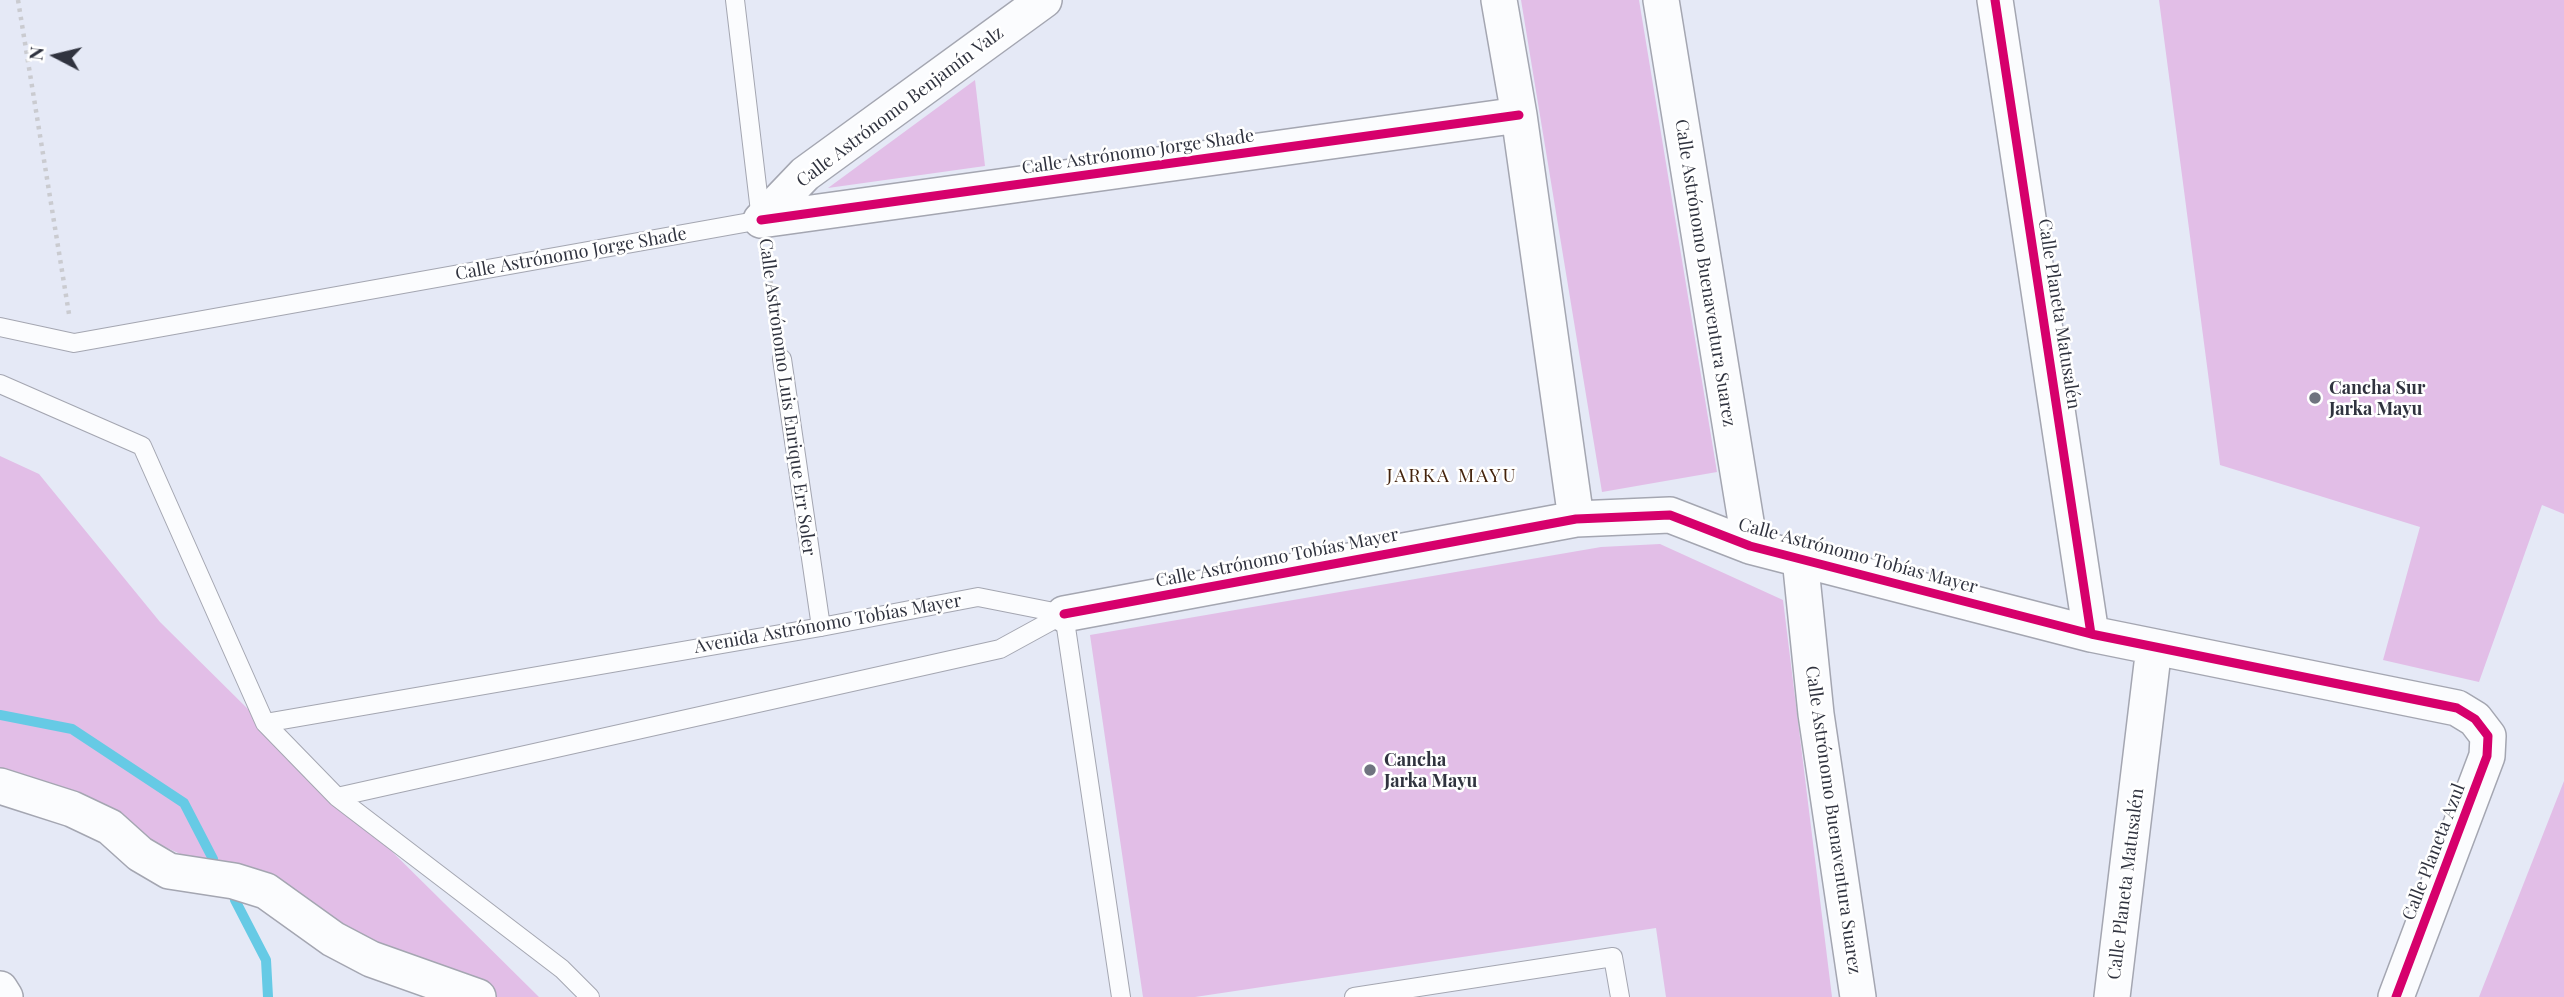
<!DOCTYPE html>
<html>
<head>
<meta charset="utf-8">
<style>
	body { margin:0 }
	#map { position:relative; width:2564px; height:997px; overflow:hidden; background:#e5e9f6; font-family:"Playfair Display",serif }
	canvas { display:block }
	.north { position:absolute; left:21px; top:21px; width:70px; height:70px; -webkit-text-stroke:5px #fff; paint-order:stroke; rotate:277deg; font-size:19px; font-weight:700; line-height:28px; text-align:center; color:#30333f }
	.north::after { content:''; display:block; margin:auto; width:24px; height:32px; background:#30333f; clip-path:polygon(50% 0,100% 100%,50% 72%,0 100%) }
</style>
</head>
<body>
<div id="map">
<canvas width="2564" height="997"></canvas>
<div class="north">N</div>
</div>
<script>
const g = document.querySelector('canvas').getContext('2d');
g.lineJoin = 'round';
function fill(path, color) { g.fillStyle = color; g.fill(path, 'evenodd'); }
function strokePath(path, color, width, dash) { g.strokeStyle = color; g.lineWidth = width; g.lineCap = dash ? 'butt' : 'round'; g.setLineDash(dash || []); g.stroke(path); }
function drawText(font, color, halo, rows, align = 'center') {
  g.font = font + ' "Playfair Display",serif'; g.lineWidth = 5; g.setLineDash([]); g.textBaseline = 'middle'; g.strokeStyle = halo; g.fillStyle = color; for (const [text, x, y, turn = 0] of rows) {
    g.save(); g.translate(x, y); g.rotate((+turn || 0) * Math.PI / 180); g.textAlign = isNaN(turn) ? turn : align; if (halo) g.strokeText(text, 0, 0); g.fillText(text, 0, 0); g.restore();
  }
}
fill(new Path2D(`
	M 1521,0 L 1639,0 L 1717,472 L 1602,492 Z
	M 2159,0 L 2564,0 L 2564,514 L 2542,505 L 2479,682 L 2383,660 L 2420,527 L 2220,465 Z
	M 975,80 L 985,166 L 828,188 Z
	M 0,456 L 39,474 L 160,622 L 539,997 L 491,997 L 0,771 Z
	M 1660,544 L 1783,600 L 1832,997 L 1666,997 L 1656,928 L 1195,997 L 1143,997 L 1090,635 L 1601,547 Z
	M 2564,781 L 2564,997 L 2479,997 Z`), '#e2bee7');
strokePath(new Path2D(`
	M 0,715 L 72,729 L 184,803 L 213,859
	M 235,900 L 266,960 L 268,997`), '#66cae5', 10);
const lane = new Path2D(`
	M 0,327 L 74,343 L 761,220 L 735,0
	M 782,359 L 821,627
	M 0,384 L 142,446 L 265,723 L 337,797 L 562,969 L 590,997
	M 1064,614 L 1121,997
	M 265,723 L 821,627 L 978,597 L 1064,614
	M 337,797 L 1000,649 L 1064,614
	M 1354,997 L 1613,957 L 1620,997`);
const street = new Path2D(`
	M 1499,0 L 1519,115 L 1576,519
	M 1661,0 L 1750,546
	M 1995,0 L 2091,634
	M 761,220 L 1519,115
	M 761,220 L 805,174 L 1044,0
	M 1800,558 L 1816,714 L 1858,997
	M 1064,614 L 1576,519 L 1670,515 L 1750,546 L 2091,634 L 2457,708 L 2475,719 L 2488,736 L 2487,756 L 2396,997
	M 0,786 L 72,809 L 110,827 L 140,854 L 169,871 L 234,881 L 266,891 L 333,939 L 371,959 L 478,997
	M 0,989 L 5,997
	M 2112,997 L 2154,647`);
strokePath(lane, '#a4a6b1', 20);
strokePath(street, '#a4a6b1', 38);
strokePath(new Path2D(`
	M 18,0 L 69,314
	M 767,256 L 778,334`), '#cacbd0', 4.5, [3.5, 5]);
strokePath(lane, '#fbfcfe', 18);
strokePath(street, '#fbfcfe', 35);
strokePath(new Path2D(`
	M 1995,0 L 2091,634
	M 761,220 L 1519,115
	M 1064,614 L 1576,519 L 1670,515 L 1750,546 L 2091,634 L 2457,708 L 2475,719 L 2488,736 L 2487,756 L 2396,997`), '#d6006c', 9);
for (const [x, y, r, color] of [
	[2315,398,7,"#6f737f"],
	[1370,770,7,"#6f737f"]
]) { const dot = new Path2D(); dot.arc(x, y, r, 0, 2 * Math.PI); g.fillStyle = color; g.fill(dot); strokePath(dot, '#fff', 2.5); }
drawText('18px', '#30333f', '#fff', [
	["Calle Astrónomo Benjamín Valz",900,107,-37],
	["Calle Astrónomo Jorge Shade",1138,152,-8],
	["Calle Astrónomo Jorge Shade",571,254,-10],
	["Calle Astrónomo Buenaventura Suarez",1705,273,81],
	["Calle Planeta Matusalén",2059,314,81],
	["Calle Astrónomo Luis Enrique Err Soler",787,397,82],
	["Calle Astrónomo Tobías Mayer",1858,556,15],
	["Calle Astrónomo Tobías Mayer",1277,558,-11],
	["Avenida Astrónomo Tobías Mayer",828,624,-10],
	["Calle Astrónomo Buenaventura Suarez",1833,820,82],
	["Calle Planeta Azul",2434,852,-69],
	["Calle Planeta Matusalén",2126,884,-83]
]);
drawText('bold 18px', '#30333f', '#fff', [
	["Cancha Sur",2329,388],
	["Jarka Mayu",2329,409],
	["Cancha",1384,760],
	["Jarka Mayu",1384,781]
], 'left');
g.letterSpacing = '2px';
drawText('19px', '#44230d', '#fff', [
	["JARKA MAYU",1452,476]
]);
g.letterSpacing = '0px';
</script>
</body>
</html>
